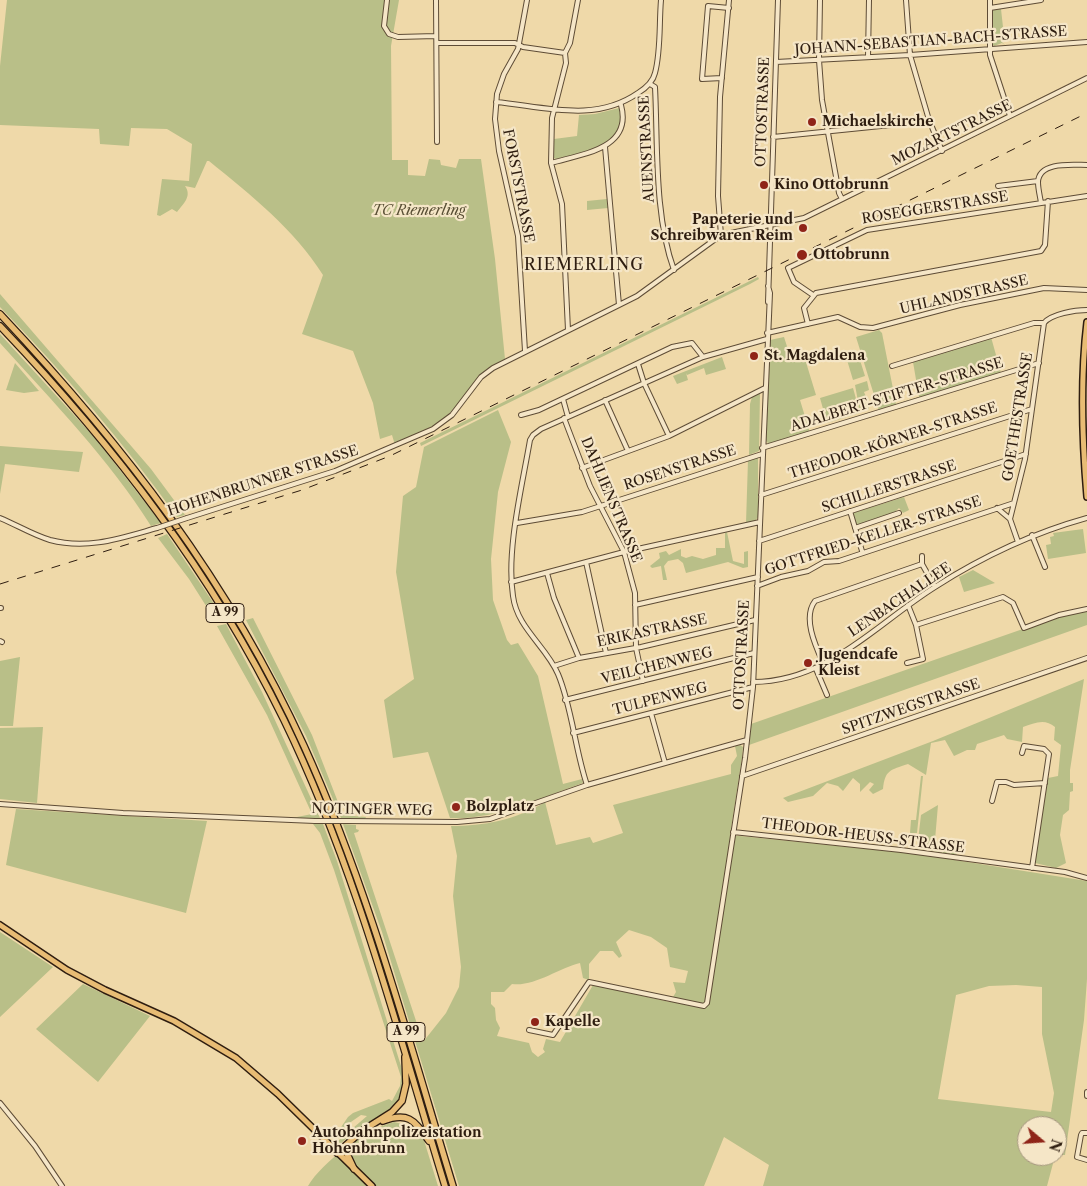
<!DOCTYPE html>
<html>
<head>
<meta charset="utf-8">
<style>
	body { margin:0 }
	#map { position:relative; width:1087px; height:1186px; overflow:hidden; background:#efd9a9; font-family:"Libre Caslon Text",serif }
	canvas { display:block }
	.north { position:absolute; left:1017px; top:1116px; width:50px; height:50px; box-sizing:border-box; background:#f5e6c7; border:1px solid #a5967e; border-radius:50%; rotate:108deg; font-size:14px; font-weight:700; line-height:20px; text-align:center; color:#2e1d10 }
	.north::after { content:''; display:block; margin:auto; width:18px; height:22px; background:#8f2418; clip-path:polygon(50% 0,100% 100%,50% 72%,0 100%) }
</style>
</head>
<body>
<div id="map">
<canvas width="1087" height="1186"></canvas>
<div class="north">N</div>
</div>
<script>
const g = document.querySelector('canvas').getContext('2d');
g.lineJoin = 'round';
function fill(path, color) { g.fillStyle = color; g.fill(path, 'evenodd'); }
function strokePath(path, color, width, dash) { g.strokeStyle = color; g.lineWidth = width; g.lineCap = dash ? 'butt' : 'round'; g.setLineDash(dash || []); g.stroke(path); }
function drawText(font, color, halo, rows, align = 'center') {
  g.font = font + ' "Libre Caslon Text",serif'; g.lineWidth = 4.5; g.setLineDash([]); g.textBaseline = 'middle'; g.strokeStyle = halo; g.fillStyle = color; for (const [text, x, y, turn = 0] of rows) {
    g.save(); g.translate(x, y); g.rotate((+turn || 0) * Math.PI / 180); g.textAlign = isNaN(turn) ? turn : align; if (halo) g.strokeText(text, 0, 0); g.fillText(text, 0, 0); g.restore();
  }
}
fill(new Path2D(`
	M 7,0 L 399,0 L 391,46 L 392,160 L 408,160 L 408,175 L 425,176 L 429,159 L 440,160 L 441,165 L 456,168 L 459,159 L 481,159 L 495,259 L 505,359 L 480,376 L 463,400 L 441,422 L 395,445 L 392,435 L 380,439 L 373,403 L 353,351 L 302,334 L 323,275 C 294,229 251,195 209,161 L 207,161 L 195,188 L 185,186 C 192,196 184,203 177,212 L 172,209 L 160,216 L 157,215 L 162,179 L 189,181 L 192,144 L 167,129 L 131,128 L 129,146 L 100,144 L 99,129 L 0,125 L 0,66 Z
	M 1001,9 L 1003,27 L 1000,29 L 1002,42 L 1005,45 L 1002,43 L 994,46 L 992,44 L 992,10 Z
	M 619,108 C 634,144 579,153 556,159 L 554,158 L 554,139 L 577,136 L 579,115 L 595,114 Z
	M 607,199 L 608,208 L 587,210 L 587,201 Z
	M 758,277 L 759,279 L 750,284 L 421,446 L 420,443 Z
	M 0,294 L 151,469 L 185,515 L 177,517 C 124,443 64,373 0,307 Z
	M 879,330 L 882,333 L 896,404 L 919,397 L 913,362 L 991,337 L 1001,373 L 879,411 L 856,337 Z
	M 0,334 L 95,438 L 161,523 L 151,526 C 109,459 53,402 0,343 Z
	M 784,337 L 792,362 L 805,359 L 816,395 L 800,400 L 810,433 L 769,444 L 765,440 L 770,340 Z
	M 722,357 L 726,369 L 706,375 L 704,368 L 687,375 L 686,373 L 688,380 L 677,384 L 673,376 Z
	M 859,357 L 865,376 L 853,380 L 847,360 Z
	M 15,363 L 39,391 L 24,393 L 6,390 Z
	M 867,381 L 869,390 L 864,392 L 869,404 L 869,409 L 860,412 L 855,385 Z
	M 853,388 L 860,413 L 827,423 L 820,398 Z
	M 760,392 L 759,451 L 749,455 L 750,404 L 752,397 Z
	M 498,410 L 511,442 L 498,492 L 491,559 L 493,600 L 507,640 L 511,645 L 518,643 L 538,676 L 563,784 L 582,779 L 583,783 C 540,798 497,820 450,818 L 428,752 L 393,758 L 384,700 L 414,679 L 396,572 L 403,496 L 416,487 L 424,447 Z
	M 0,446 L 83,452 L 79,472 L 5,464 L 0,494 Z
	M 758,457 L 758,517 L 755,521 L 746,523 L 748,460 Z
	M 904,497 L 909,510 L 903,513 L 899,508 L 891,516 L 857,526 L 853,513 Z
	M 1083,529 L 1086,553 L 1048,559 L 1046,545 L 1051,544 L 1050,537 L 1054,536 L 1053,533 Z
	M 727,532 L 733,561 L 744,564 L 744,552 L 748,551 L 748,567 L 743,568 L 728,562 L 686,573 L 683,563 L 678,559 L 668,561 L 664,566 L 667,580 L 663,580 L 661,566 L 652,568 L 650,566 L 660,558 L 659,553 L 666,551 L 669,555 L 681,549 L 681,556 L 686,558 L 692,556 L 703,559 L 716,555 L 716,548 L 725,548 L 725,533 Z
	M 167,534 L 225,620 L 215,620 L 189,579 L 158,538 Z
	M 973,570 L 995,583 L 964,592 L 959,577 Z
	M 1087,611 L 1087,625 L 749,745 L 751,724 L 1060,616 Z
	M 253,618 L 312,735 L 343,815 L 366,817 L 365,819 L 341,818 L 306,736 L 246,620 Z
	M 226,624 L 262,692 L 320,818 L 292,818 L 312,814 L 267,715 L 217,626 Z
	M 20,657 L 13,726 L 0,726 L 0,661 Z
	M 1084,679 L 1070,770 L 1070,783 L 1073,783 L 1073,791 L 1070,792 L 1069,810 L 1063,815 L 1060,835 L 1066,863 L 1056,868 L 1035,863 L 1048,778 L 1058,776 L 1061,745 L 1054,740 L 1055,727 C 1045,718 1034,723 1023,727 L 1022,742 L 1007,739 L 1004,735 L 977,744 L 975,750 L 967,750 L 954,756 L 945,740 L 931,743 L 926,775 L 908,764 C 890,770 885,770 883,789 L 873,794 L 869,790 L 874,784 L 870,782 L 860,792 L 860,784 L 853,778 L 843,791 L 838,786 L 827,783 L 813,796 L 788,802 L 783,798 L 933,741 Z
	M 43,727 L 37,803 L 0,799 L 0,728 Z
	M 740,745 L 743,747 L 742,758 L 730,835 L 917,854 L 1087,881 L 1087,979 L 1084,1020 L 1065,1155 L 1057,1155 L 1057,1126 L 1027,1126 L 1027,1156 L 1055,1156 L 1047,1186 L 763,1186 L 769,1165 L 724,1137 L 704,1186 L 459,1186 L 382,932 L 343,824 L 356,825 L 356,829 L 359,830 L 358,832 L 354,833 L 423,1042 L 446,1013 L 459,987 L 461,967 L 453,896 L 457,856 L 451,826 C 484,826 516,820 545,802 L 556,845 L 590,837 L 593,843 L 623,833 L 613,805 L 731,774 L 731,765 L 737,756 L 735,746 ZM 629,930 L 651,937 L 667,948 L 670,967 L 688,971 L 685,983 L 673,982 L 676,992 L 670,1002 L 593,985 L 560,1042 L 546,1039 L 543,1049 L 545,1052 L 538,1057 L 532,1052 L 529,1043 L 497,1036 L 500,1028 L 496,1020 L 495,1008 L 491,1004 L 491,992 L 504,992 L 512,984 C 534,987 559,968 580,963 L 583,978 L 589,980 L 589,964 L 600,951 L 613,951 L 619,958 L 622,956 L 616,942 ZM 1016,985 L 1042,987 L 1042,1034 L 1054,1093 L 1051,1112 L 938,1099 L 956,995 L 989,986 Z
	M 921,776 L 923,776 L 917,833 L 910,833 L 911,820 L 916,820 Z
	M 938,805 L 935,840 L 927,850 L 917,849 L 921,815 Z
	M 16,809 L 207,821 L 186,913 L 6,865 Z
	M 313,824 L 323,824 L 337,861 L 401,1066 C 410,1104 389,1110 362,1127 C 354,1132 347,1138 340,1144 L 338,1141 L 367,1116 L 361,1115 L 348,1124 L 339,1135 L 337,1133 L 348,1117 L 353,1113 L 389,1099 L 392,1101 L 400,1086 L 401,1077 L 334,870 L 320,833 Z
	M 939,840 L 950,841 L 957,855 L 930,851 Z
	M 0,932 L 53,967 L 0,1017 Z
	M 83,984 L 150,1016 L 98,1082 L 36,1029 Z
	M 394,1122 L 415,1127 L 423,1137 L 438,1186 L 308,1186 C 322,1162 368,1128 394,1122 Z`), '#b9bf88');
const minor = new Path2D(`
	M 387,0 L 384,26 L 389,34 L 398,37 L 436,36
	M 436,0 L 437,142
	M 820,0 L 819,60 L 822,100 L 839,193 L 842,199
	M 906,0 L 910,55 L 929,120 L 942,151
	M 990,0 L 990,55 L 1010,116
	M 990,8 L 1041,0
	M 437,43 L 515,43 L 523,47 L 565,53
	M 868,57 L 869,0
	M 776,62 L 910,55 L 1087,42
	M 722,78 L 702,79 L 708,6 L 729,8
	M 650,84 L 655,87 C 658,145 654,215 674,270
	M 496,102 C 546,107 595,123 638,93 C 646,88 653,82 655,73 C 661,51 659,23 661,0
	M 773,137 L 930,121
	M 605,147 L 619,305
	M 551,163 C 582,154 633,149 621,105
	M 998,186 L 1038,181
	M 1041,203 C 1040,196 1038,189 1038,182 C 1039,161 1073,165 1087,165
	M 721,235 L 718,196 L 720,97 L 729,0
	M 813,295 L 794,282 L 788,268 L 867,230 L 1087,196
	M 768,302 L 778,0
	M 808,324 L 804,308 L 816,293 L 1041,251 L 1045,245 L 1048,201
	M 568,330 L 562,204 L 551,163 L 552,118 L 566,63 L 565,53 L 570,43 L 578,0
	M 767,333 L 838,317 L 860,327 L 873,328 L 960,305 L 1044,288 L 1087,290
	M 525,351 L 518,236 L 499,151 L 495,119 L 497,94 L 504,74 L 518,49 L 527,0
	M 638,364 L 644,383 L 669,436
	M 892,366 L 1034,323 L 1044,323 C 1051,314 1075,310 1087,310
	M 563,399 L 568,417
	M 605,400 L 628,451
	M 521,415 L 539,410 L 672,347 L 692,343 L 703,357
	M 564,418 L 590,486 L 624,552 L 635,593 L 636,648 L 643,681
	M 762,448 L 1039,363
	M 582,468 L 669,436 L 765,388
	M 761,495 L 1032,409
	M 997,508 L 1010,519
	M 850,511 L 862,551
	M 0,518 C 17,525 33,535 50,540 C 88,550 121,538 157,528
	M 187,518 L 335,471 L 433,429 L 452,415 L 481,377 L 493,368 L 637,296 L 721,235 L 804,218 L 1087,78
	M 517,523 L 582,512 L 762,454
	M 855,528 L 899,513
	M 1032,535 L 1045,567
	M 759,541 L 1026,454
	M 1018,542 L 1010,519 L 1025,459 L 1044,323
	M 922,556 L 922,564
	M 586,562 L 606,653
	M 922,564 L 935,587
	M 547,573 L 554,598 L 579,658
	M 511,582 L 624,552 L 760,522
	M 757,586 L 781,577 L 808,571 L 824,562 L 839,561 L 1014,503
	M 635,605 L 758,577
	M 0,608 L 1,608
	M 916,625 L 1003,597 L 1013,603 L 1024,628 L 1059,615 L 1087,609
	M 0,641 L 2,642
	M 907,663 L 923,659 L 916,625 L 908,605
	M 824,665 C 816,647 802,618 815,601 L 922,564
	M 554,666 L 579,658 L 641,647 L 755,620
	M 816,669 L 827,695
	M 753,682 C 827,682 876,624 935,587 C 982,557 1033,533 1087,518
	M 565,700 L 754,653
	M 651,713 L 665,763
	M 573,733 L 753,687
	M 1022,753 L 1024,746 L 1044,749 L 1049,754 L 1032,868
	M 742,776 L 1087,658
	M 587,785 C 575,750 572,707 558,674 C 546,646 517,628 513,596 C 506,550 522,487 530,440 L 533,435 L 541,429 L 703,357 L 767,339
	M 992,801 L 997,782 L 1006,782 L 1014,785 L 1045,783
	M 0,804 L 123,813 L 315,821
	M 347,821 L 457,822 L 490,819 L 587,785 L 747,740
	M 733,832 L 901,850 L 1065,872 L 1087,878
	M 529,1030 L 553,1035 L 589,982 L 704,1006 L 707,1003 L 745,758 L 753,687 L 770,293 L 768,286
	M 1087,1092 L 1087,1096
	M 0,1103 L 35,1146 L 62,1186
	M 1087,1133 L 1082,1133 L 1081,1135 L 1077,1157 L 1087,1160`);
const major = new Path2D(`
	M 1087,322 C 1080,380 1082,439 1087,497
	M 0,925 L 67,970 L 105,990 L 174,1021 L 236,1058 L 278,1094 L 372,1186`);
const highway = new Path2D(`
	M 0,314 C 123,445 229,581 304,746 C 368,887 408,1038 453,1186
	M 0,326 C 114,446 211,571 284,720 C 356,868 397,1029 445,1186
	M 383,1121 C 410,1111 415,1122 429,1141
	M 349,1144 L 347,1154 L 354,1169
	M 337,1153 L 362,1131 L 392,1112 L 402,1101 L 406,1084 L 405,1057`);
strokePath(minor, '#5e4c36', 6);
strokePath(major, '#2e1d10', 8);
strokePath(highway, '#2e1d10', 8);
strokePath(minor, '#f5e6c7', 4);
strokePath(major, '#e8bc74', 5);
strokePath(highway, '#e8bc74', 5.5);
strokePath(new Path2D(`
	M 0,584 L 302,490 L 390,456 L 1087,113`), '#2e1d10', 1, [9, 9]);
const minorBridge = new Path2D(`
	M 157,528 L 187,518
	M 315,821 L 347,821`);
strokePath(minorBridge, '#5e4c36', 6, []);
strokePath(minorBridge, '#f5e6c7', 4);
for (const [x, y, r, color] of [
	[812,122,5,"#8f2418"],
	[764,185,5,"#8f2418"],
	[803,228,5,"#8f2418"],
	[802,255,6,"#8f2418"],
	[754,356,5,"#8f2418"],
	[808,663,5,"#8f2418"],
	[456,807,5,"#8f2418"],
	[535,1022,5,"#8f2418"],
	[302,1141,5,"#8f2418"]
]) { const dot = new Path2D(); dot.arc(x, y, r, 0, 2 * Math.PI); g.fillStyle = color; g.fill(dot); strokePath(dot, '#f5e6c7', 2); }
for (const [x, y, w] of [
	[225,613,38],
	[406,1032,38]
]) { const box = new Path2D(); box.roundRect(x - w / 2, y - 9.5, w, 19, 4); g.fillStyle = '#f5e6c7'; g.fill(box); strokePath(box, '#2e1d10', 1); }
drawText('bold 12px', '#2e1d10', null, [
	["A 99",225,613],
	["A 99",406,1032]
]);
drawText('14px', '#2e1d10', '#f5e6c7', [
	["JOHANN-SEBASTIAN-BACH-STRASSE",931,41,-4],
	["OTTOSTRASSE",763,112,-88],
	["MOZARTSTRASSE",952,133,-26],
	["AUENSTRASSE",647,149,-93],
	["FORSTSTRASSE",518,186,79],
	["ROSEGGERSTRASSE",935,208,-9],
	["UHLANDSTRASSE",964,295,-13],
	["ADALBERT-STIFTER-STRASSE",897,395,-17],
	["GOETHESTRASSE",1018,417,-81],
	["THEODOR-KÖRNER-STRASSE",893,441,-18],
	["ROSENSTRASSE",680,468,-18],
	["HOHENBRUNNER STRASSE",263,481,-18],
	["SCHILLERSTRASSE",889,487,-18],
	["DAHLIENSTRASSE",611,500,67],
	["GOTTFRIED-KELLER-STRASSE",873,536,-18],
	["LENBACHALLEE",900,600,-34],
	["ERIKASTRASSE",652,631,-12],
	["OTTOSTRASSE",742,655,-87],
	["VEILCHENWEG",657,666,-14],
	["TULPENWEG",660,699,-14],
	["SPITZWEGSTRASSE",911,707,-19],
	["NOTINGER WEG",372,810,1],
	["THEODOR-HEUSS-STRASSE",863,836,7]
]);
drawText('bold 14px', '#2e1d10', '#f5e6c7', [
	["Michaelskirche",822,122],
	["Kino Ottobrunn",774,185],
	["Papeterie und",793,220,"right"],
	["Schreibwaren Reim",793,236,"right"],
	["Ottobrunn",813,255],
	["St. Magdalena",764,356],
	["Jugendcafe",818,655],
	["Kleist",818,671],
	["Bolzplatz",466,807],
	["Kapelle",545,1022],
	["Autobahnpolizeistation",312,1133],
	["Hohenbrunn",312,1149]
], 'left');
drawText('italic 14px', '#584e34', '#f5e6c7', [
	["TC Riemerling",419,211]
]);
g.letterSpacing = '1px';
drawText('16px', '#2e1d10', '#f5e6c7', [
	["RIEMERLING",584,265]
]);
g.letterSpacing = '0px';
</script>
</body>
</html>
